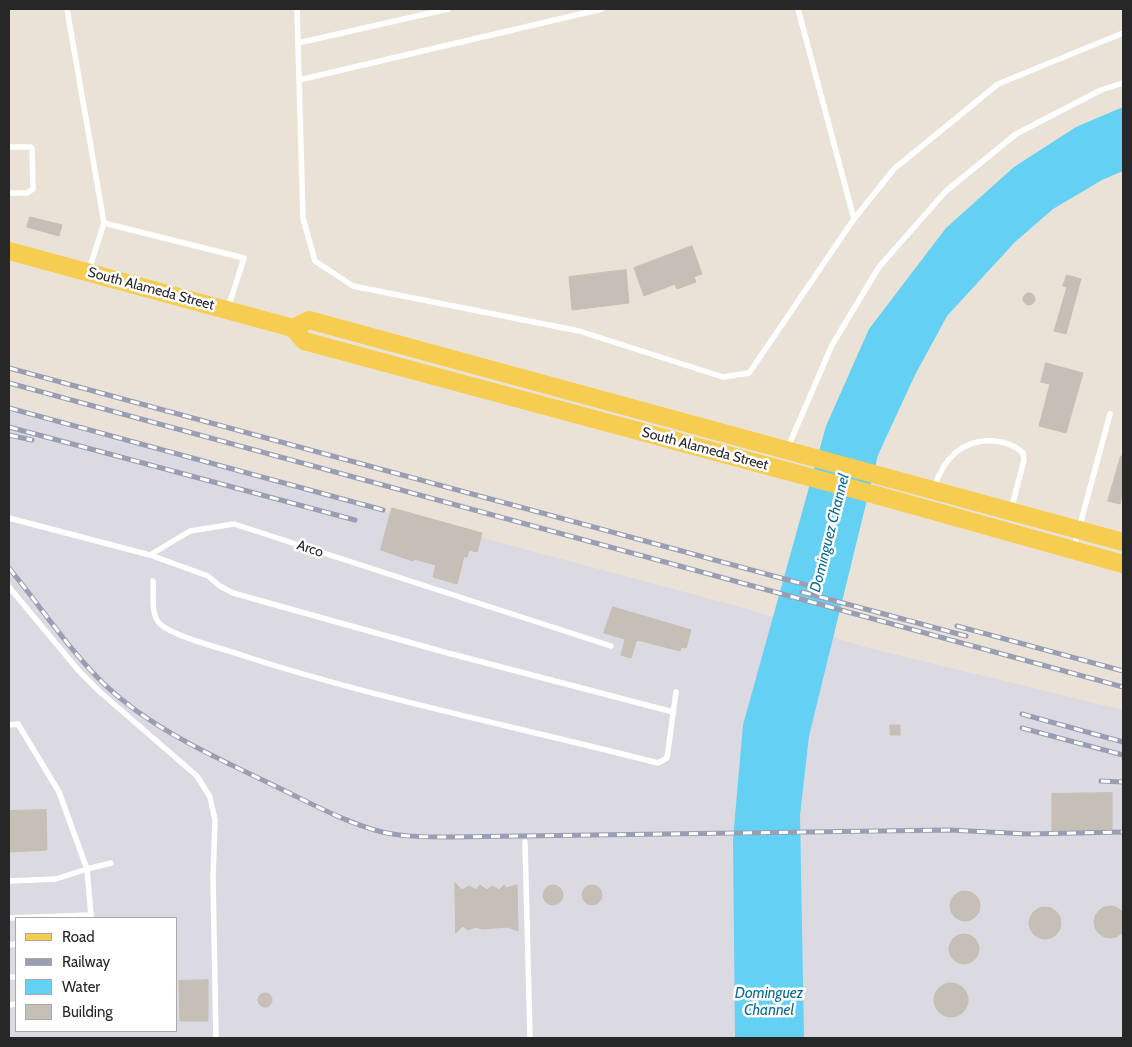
<!DOCTYPE html>
<html>
<head>
<meta charset="utf-8">
<style>
	body { margin:0 }
	#map { position:relative; width:1132px; height:1047px; overflow:hidden; background:#ebe2d7; font-family:Cabin,sans-serif }
	canvas { display:block }
	.frame { position:absolute; inset:0; border:10px solid #272727; pointer-events:none }
	.legend { position:absolute; left:15px; top:917px; width:162px; height:115px; box-sizing:border-box; background:#fff; border:1px solid #a9a9a9; margin:0; padding:6px 9px; list-style:none; font-size:15px; color:#272727 }
	.legend li { display:flex; align-items:center; gap:10px; height:25px }
	.legend b { width:25px; border:1px solid #a9a9a9 }
</style>
</head>
<body>
<div id="map">
<canvas width="1132" height="1047"></canvas>
<div class="frame"></div>
<ul class="legend">
<li><b style="height:6px;background:#f6cc51"></b>Road</li>
<li><b style="height:6px;background:#9a9eb3"></b>Railway</li>
<li><b style="height:14px;background:#64d0f3"></b>Water</li>
<li><b style="height:14px;background:#c6bfb7"></b>Building</li>
</ul>
</div>
<script>
const g = document.querySelector('canvas').getContext('2d');
g.lineJoin = 'round';
function fill(path, color) { g.fillStyle = color; g.fill(path, 'evenodd'); }
function strokePath(path, color, width, dash) { g.strokeStyle = color; g.lineWidth = width; g.lineCap = dash ? 'butt' : 'round'; g.setLineDash(dash || []); g.stroke(path); }
function drawText(font, color, halo, rows, align = 'center') {
  g.font = font + ' Cabin,sans-serif'; g.lineWidth = 5; g.setLineDash([]); g.textBaseline = 'middle'; g.strokeStyle = halo; g.fillStyle = color; for (const [text, x, y, turn = 0] of rows) {
    g.save(); g.translate(x, y); g.rotate((+turn || 0) * Math.PI / 180); g.textAlign = isNaN(turn) ? turn : align; if (halo) g.strokeText(text, 0, 0); g.fillText(text, 0, 0); g.restore();
  }
}
fill(new Path2D(`
	M 9,411 L 748,609 L 861,646 L 1123,710 L 1123,1038 L 9,1038 ZM 16,918 L 176,918 L 176,1031 L 16,1031 Z`), '#dbd9e2');
fill(new Path2D(`
	M 1123,107 L 1123,171 L 1102,180 L 1053,209 L 1015,242 L 947,316 L 915,375 L 878,455 L 809,736 L 800,815 L 804,1038 L 735,1038 L 733,839 L 743,725 L 826,426 L 869,329 L 946,228 L 1014,167 L 1076,127 Z`), '#64d0f3');
const building = new Path2D(`
	M 30,217 L 62,225 L 59,236 L 27,227 Z
	M 692,246 L 702,274 L 694,277 L 696,282 L 677,289 L 675,284 L 644,296 L 634,268 Z
	M 626,270 L 629,303 L 572,310 L 569,277 Z
	M 1067,275 L 1081,279 L 1066,334 L 1054,331 L 1067,287 L 1063,286 Z
	M1023 299a6 6 0 1 1 12 0a6 6 0 1 1-12 0Z
	M 1046,363 L 1083,373 L 1066,433 L 1039,426 L 1050,384 L 1041,382 Z
	M 1121,456 L 1123,456 L 1123,491 L 1120,504 L 1108,501 Z
	M 392,508 L 482,533 L 477,552 L 469,550 L 467,557 L 464,556 L 457,584 L 433,577 L 436,565 L 414,559 L 413,561 L 381,550 Z
	M 613,607 L 691,630 L 686,648 L 681,647 L 680,651 L 638,640 L 636,642 L 631,658 L 621,655 L 625,639 L 604,633 Z
	M 890,725 L 900,725 L 900,735 L 891,735 Z
	M 1112,793 L 1112,830 L 1052,831 L 1052,794 Z
	M 46,810 L 47,850 L 9,852 L 9,811 Z
	M 455,883 L 462,890 L 469,886 L 476,890 L 480,885 L 487,890 L 492,886 L 499,890 L 504,885 L 506,888 L 517,885 L 518,931 L 508,927 L 482,929 L 476,927 L 468,930 L 463,926 L 456,933 Z
	M543 895a10 10 0 1 1 20 0a10 10 0 1 1-20 0Z
	M582 895a10 10 0 1 1 20 0a10 10 0 1 1-20 0Z
	M950 906a15 15 0 1 1 30 0a15 15 0 1 1-30 0Z
	M1094 922a16 16 0 1 1 32 0a16 16 0 1 1-32 0Z
	M1029 923a16 16 0 1 1 32 0a16 16 0 1 1-32 0Z
	M949 949a15 15 0 1 1 30 0a15 15 0 1 1-30 0Z
	M 208,980 L 208,1021 L 180,1021 L 179,981 Z
	M934 1000a17 17 0 1 1 34 0a17 17 0 1 1-34 0Z
	M258 1000a7 7 0 1 1 14 0a7 7 0 1 1-14 0Z`);
fill(building, '#c6bfb7');
strokePath(building, '#c6beb1', 1);
strokePath(new Path2D(`
	M 67,9 L 104,223 L 89,270
	M 297,9 L 303,218 L 315,261 L 353,286 L 579,331 L 723,377 L 749,373 L 854,219 L 894,169 L 998,84 L 1123,33
	M 798,9 L 854,219
	M 298,43 L 448,9
	M 299,80 L 602,9
	M 9,147 L 31,147 L 32,149 L 33,189 L 27,193 L 9,193
	M 104,223 L 244,258 L 228,308
	M 788,447 L 832,345 L 879,267 L 945,192 L 1016,134 L 1101,90 L 1123,83
	M 934,488 C 943,459 963,438 995,441 C 1006,442 1015,445 1023,453 L 1024,460 L 1011,510
	M 9,518 L 150,555 L 190,531 L 234,524 L 611,646
	M 1074,547 L 1110,414
	M 150,555 L 208,576 L 220,586 L 233,593 L 444,652 L 673,712
	M 153,581 C 154,594 150,614 160,624 C 173,636 220,648 238,654 C 376,699 518,727 658,763 L 667,758 L 676,692
	M 9,587 L 79,671 L 100,692 L 197,776 L 210,797 L 215,820 L 213,878 L 216,1038
	M 9,725 L 18,724 L 59,792 L 87,869 L 111,863
	M 525,842 L 530,1038
	M 9,881 L 56,879 L 87,869 L 91,915 L 9,918
	M 9,945 L 16,944
	M 9,977 L 16,977
	M 9,1005 L 16,1004`), '#fff', 5.5);
strokePath(new Path2D(`
	M 9,251 L 293,328 L 304,341 L 887,498 L 1123,564
	M 293,328 L 309,320 L 1123,542`), '#f6cc51', 18);
const rail = new Path2D(`
	M 9,368 L 814,587
	M 9,383 L 1123,687
	M 9,408 L 383,510
	M 9,427 L 355,520
	M 9,435 L 32,440
	M 9,568 C 41,607 69,650 105,685 C 155,732 220,759 281,789 C 314,805 347,823 382,832 C 404,837 428,837 450,837 L 950,830 L 1028,834 L 1123,832
	M 802,592 L 966,636
	M 957,626 L 1123,671
	M 1022,714 L 1123,742
	M 1022,728 L 1123,755
	M 1101,781 L 1123,782`);
strokePath(rail, '#9a9eb3', 5);
strokePath(rail, '#fff', 3, [9]);
drawText('14px', '#272727', '#fff', [
	["South Alameda Street",151,289,15],
	["South Alameda Street",705,449,15],
	["Arco",310,549,18]
]);
drawText('italic 15px', '#076b9b', '#fff', [
	["Dominguez Channel",830,533,-76],
	["Dominguez",769,994],
	["Channel",769,1011]
]);
</script>
</body>
</html>
